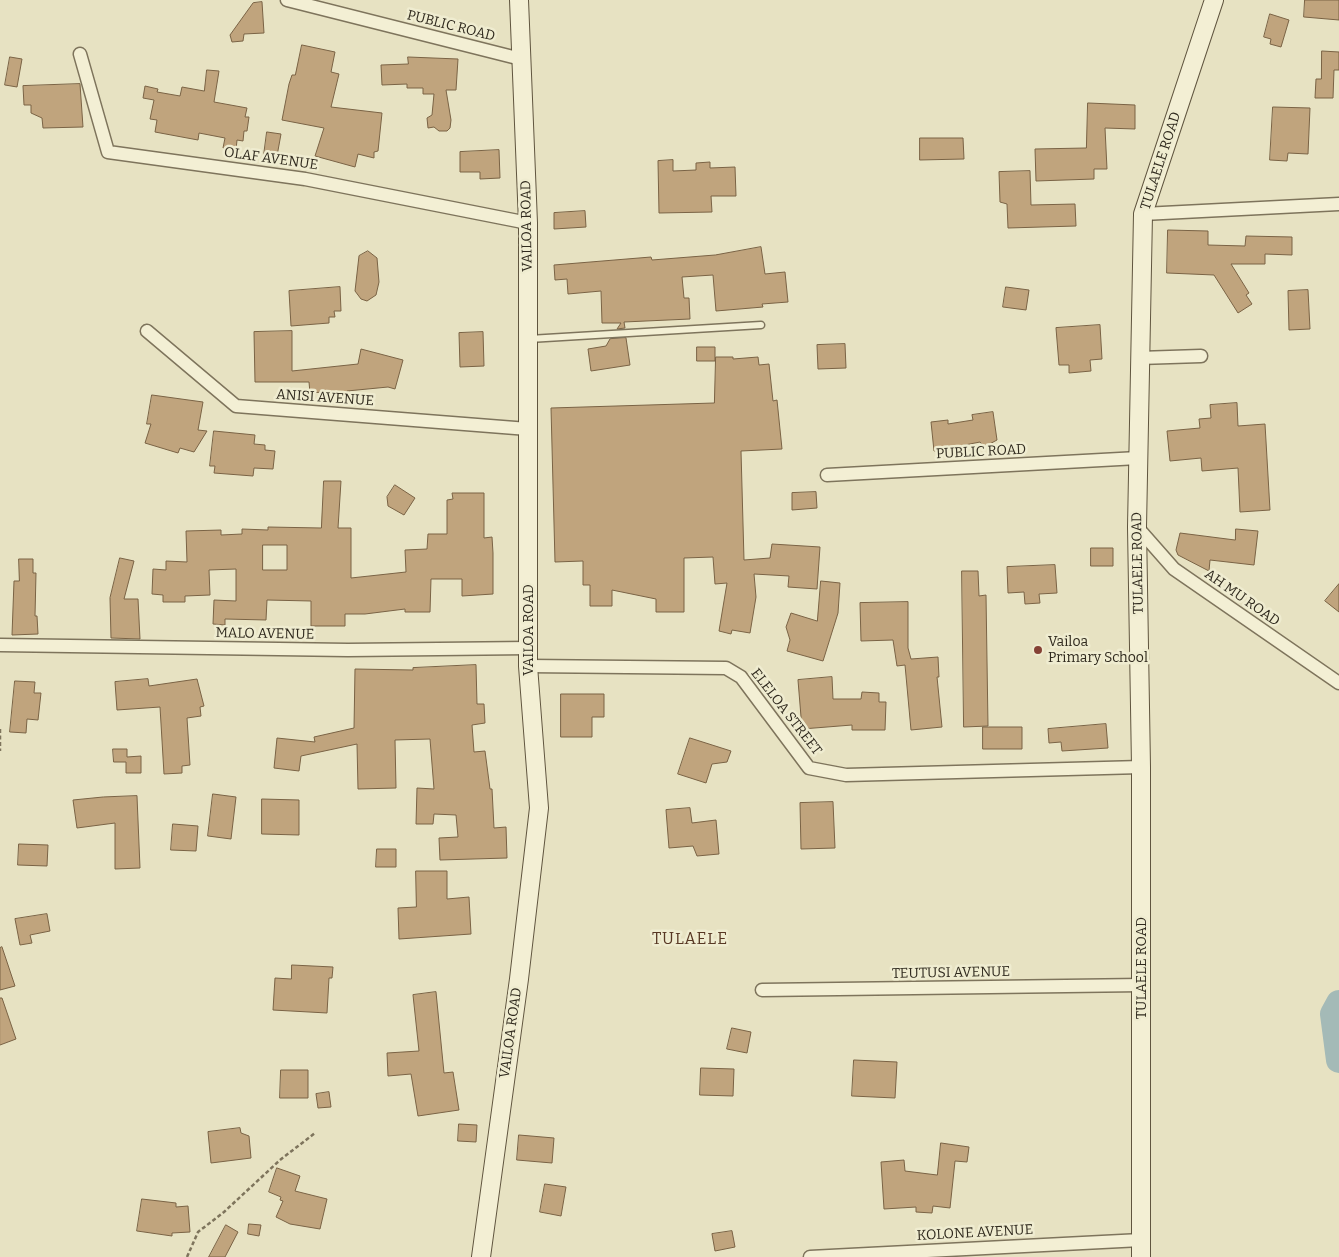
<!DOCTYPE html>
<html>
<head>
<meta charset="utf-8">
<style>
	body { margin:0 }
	canvas { display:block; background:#e7e2c2 }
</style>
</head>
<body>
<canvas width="1339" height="1257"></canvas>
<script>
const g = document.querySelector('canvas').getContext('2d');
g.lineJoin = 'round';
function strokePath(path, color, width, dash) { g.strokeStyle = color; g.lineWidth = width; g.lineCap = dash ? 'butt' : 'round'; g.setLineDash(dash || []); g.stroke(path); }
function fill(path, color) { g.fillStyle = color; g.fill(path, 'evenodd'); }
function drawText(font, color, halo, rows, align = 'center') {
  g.font = font + ' Bitter,serif'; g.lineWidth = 5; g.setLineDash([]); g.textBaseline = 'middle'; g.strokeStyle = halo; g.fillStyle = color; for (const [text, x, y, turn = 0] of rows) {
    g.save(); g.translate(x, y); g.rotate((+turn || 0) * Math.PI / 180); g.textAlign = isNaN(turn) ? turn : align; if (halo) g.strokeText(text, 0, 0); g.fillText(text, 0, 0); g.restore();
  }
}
strokePath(new Path2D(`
	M 1339,1003 L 1333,1014 L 1339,1060`), '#a4bab7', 26);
const building = new Path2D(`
	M 1305,0 L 1339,0 L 1339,20 L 1304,17 Z
	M 262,2 L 264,33 L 244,34 L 243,41 L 232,42 L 230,35 L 253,3 Z
	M 1270,14 L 1289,20 L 1281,47 L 1270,44 L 1271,39 L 1264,37 Z
	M 302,45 L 335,52 L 331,72 L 339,74 L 331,107 L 382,113 L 378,151 L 374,152 L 374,158 L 358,154 L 355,167 L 315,156 L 324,128 L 282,120 L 289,84 L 292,75 L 295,75 Z
	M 1322,51 L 1339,52 L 1339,70 L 1334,70 L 1333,98 L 1315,98 L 1316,79 L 1321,79 Z
	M 10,57 L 22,59 L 17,87 L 5,85 Z
	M 408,57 L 458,59 L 456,90 L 446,90 L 451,120 L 450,128 L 447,131 L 439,131 L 434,127 L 428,128 L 427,118 L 432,115 L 434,94 L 423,94 L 423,88 L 407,88 L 407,84 L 382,85 L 381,65 L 408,64 Z
	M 207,70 L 219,71 L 214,102 L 247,108 L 245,117 L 249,117 L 247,131 L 244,131 L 243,141 L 237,140 L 236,150 L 223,148 L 225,138 L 199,133 L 198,140 L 155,132 L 157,120 L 150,119 L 154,100 L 143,98 L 145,86 L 158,89 L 157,92 L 180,96 L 182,87 L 204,91 Z
	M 80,84 L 83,127 L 43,128 L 42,118 L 31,113 L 31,105 L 24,105 L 23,86 Z
	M 1088,103 L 1135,105 L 1135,129 L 1105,128 L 1107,169 L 1094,169 L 1094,179 L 1036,181 L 1035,149 L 1086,148 Z
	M 1273,107 L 1310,108 L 1308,154 L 1288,153 L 1287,161 L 1270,160 Z
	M 267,132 L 281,134 L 277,156 L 264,155 Z
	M 920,138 L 963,138 L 964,159 L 920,160 Z
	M 499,150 L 500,178 L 480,179 L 480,172 L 460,172 L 460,152 Z
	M 673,160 L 673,171 L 696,170 L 696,163 L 710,162 L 710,168 L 735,167 L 736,196 L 711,196 L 712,212 L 659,213 L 658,161 Z
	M 1030,171 L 1031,205 L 1075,204 L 1076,226 L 1008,228 L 1007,204 L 1000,202 L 999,172 Z
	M 585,211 L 586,227 L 554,229 L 554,213 Z
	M 1168,230 L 1208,231 L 1208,245 L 1245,246 L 1246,236 L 1292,237 L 1292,255 L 1265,254 L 1265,264 L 1231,264 L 1249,293 L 1246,295 L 1252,304 L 1238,313 L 1214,275 L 1167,273 Z
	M 761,247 L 765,274 L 785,272 L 788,302 L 762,304 L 763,307 L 716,311 L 713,275 L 682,277 L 684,298 L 689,298 L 690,319 L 624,322 L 625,328 L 617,329 L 621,323 L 602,323 L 601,291 L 568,294 L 567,279 L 555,280 L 554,265 L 651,257 L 652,260 L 715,255 Z
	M 368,251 L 377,258 L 379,282 L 376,295 L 367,301 L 361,299 L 355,291 L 359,256 Z
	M 340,287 L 341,311 L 334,311 L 335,317 L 329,317 L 329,323 L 291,326 L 289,291 Z
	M 1006,287 L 1029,290 L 1026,310 L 1003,307 Z
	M 1308,290 L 1310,329 L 1289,330 L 1288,291 Z
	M 1100,325 L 1102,359 L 1090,360 L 1091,371 L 1069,373 L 1069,365 L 1059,365 L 1056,328 Z
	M 292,331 L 292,371 L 358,364 L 361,349 L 403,360 L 395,389 L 388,387 L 347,391 L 347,395 L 324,397 L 323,392 L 310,393 L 309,382 L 255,382 L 254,332 Z
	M 483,332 L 484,366 L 460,367 L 459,333 Z
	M 626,338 L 630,365 L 591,371 L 588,349 L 606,346 L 610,339 Z
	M 845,344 L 846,368 L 818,369 L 817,345 Z
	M 697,347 L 715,347 L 715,361 L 697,361 Z
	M 716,357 L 733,357 L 733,359 L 758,357 L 759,365 L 769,364 L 773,401 L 777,400 L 782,449 L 741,451 L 744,560 L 770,558 L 772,544 L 820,547 L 817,589 L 788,587 L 789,576 L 754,574 L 756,597 L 750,633 L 732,630 L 731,634 L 719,631 L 727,583 L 715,584 L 713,557 L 684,558 L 684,612 L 656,612 L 656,599 L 612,590 L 612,606 L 590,606 L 590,585 L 583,585 L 583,561 L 555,562 L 551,408 L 714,403 Z
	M 152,395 L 203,402 L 198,430 L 207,431 L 194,452 L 180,448 L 178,453 L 145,443 L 151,424 L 147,424 Z
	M 1237,403 L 1238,426 L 1265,424 L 1270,510 L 1240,512 L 1238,468 L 1202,471 L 1201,458 L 1170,461 L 1167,431 L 1200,428 L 1199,419 L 1211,418 L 1210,405 Z
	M 993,412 L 997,440 L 984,447 L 980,442 L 934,451 L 931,422 L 948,420 L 948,424 L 973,420 L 972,415 Z
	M 214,431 L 255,435 L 254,444 L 265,445 L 265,450 L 275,451 L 273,469 L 254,468 L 253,476 L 214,473 L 215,466 L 210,466 Z
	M 324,481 L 341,481 L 338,528 L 351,528 L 351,578 L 406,572 L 405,550 L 427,549 L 428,534 L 447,534 L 447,500 L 453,499 L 452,493 L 484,493 L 484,538 L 492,537 L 493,553 L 493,594 L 462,596 L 462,579 L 431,579 L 430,612 L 405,612 L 405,609 L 365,614 L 345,614 L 345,626 L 311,626 L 311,601 L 267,600 L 266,620 L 225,619 L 225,625 L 213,624 L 214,600 L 236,601 L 236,569 L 209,570 L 210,595 L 185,596 L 185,602 L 163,602 L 163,595 L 152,594 L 153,569 L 166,570 L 166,561 L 187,562 L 186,531 L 221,530 L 221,535 L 242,534 L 242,529 L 268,530 L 268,527 L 321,528 ZM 263,545 L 287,545 L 287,570 L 263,570 Z
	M 395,485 L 415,498 L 404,515 L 388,506 L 387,497 Z
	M 816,492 L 817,508 L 792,510 L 792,493 Z
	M 1236,529 L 1258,531 L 1254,565 L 1210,560 L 1209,571 L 1178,555 L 1176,550 L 1180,533 L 1235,540 Z
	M 1091,548 L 1113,548 L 1113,566 L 1091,566 Z
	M 120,558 L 134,561 L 124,599 L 138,599 L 140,639 L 111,638 L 110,598 Z
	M 19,559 L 33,559 L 33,573 L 36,573 L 35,616 L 37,616 L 38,634 L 12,635 L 14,581 L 19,581 Z
	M 1055,565 L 1057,593 L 1039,594 L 1040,603 L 1025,604 L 1024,592 L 1008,593 L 1007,567 Z
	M 962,571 L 978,571 L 979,596 L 986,595 L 988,726 L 964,727 Z
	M 821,581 L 840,583 L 838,613 L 823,661 L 787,651 L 790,640 L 786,627 L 791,613 L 817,621 Z
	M 1339,584 L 1339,612 L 1325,601 Z
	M 908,602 L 908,648 L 911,659 L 938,657 L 939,677 L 937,677 L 942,727 L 911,730 L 905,665 L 897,666 L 893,640 L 861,641 L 860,603 Z
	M 476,665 L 477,704 L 484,704 L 485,723 L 472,725 L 474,752 L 485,751 L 490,789 L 492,789 L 494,828 L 506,827 L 507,858 L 440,860 L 439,838 L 458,837 L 456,815 L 434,814 L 433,824 L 416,824 L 417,788 L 434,789 L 430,739 L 395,740 L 396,788 L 358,789 L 357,744 L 301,756 L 299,771 L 274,768 L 277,738 L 315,742 L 314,737 L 354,728 L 355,669 L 413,670 L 413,668 Z
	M 832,677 L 833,699 L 861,699 L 862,692 L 879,693 L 879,702 L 886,702 L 885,730 L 852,730 L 852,725 L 802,729 L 798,680 Z
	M 148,679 L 149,686 L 197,679 L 204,706 L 200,707 L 201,716 L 187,718 L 190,765 L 182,766 L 182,773 L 164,774 L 160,707 L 117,710 L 115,682 Z
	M 15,681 L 35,682 L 34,693 L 41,693 L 38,720 L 27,719 L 26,733 L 10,732 Z
	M 561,694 L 604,694 L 604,717 L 592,717 L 592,737 L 561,737 Z
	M 1106,724 L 1108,748 L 1062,751 L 1061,742 L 1049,743 L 1048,729 Z
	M 983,727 L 1022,727 L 1022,749 L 983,749 Z
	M 690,738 L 731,751 L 727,762 L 712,764 L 706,783 L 678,774 Z
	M 113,749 L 127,749 L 127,757 L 141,756 L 141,773 L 126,773 L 126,762 L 114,762 Z
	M 213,794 L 236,797 L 231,839 L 208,836 Z
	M 137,796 L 140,868 L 115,869 L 115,823 L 77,828 L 73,800 L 103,797 Z
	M 262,799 L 299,800 L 299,835 L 262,834 Z
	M 833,802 L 835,848 L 801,849 L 800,803 Z
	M 690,808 L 692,823 L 716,820 L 719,854 L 697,856 L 693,846 L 669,848 L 666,810 Z
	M 173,824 L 198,826 L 196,851 L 171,850 Z
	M 19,844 L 48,845 L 47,866 L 18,865 Z
	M 377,849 L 396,849 L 396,867 L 376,867 Z
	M 416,871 L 447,871 L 447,899 L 469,897 L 471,934 L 399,939 L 398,908 L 416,907 Z
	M 47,914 L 50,931 L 30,935 L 32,943 L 20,945 L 15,919 Z
	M 2,947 L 15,986 L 0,990 L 0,948 Z
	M 292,965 L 333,967 L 332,978 L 329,978 L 327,1013 L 273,1010 L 275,978 L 291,979 Z
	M 436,992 L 444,1073 L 453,1072 L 459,1110 L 418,1116 L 411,1074 L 388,1076 L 387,1053 L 419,1051 L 413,995 Z
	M 0,998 L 2,998 L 16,1039 L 0,1045 Z
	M 732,1028 L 751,1032 L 747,1053 L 727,1049 Z
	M 854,1060 L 897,1062 L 895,1098 L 852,1096 Z
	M 701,1068 L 734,1069 L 733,1096 L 700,1095 Z
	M 281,1070 L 308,1070 L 308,1098 L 280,1098 Z
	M 329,1092 L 331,1107 L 318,1108 L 316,1094 Z
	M 459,1124 L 477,1125 L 476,1142 L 458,1141 Z
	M 240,1128 L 241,1133 L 249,1136 L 251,1158 L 211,1163 L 208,1132 Z
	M 519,1135 L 554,1138 L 552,1163 L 517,1160 Z
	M 941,1143 L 969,1147 L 967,1162 L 955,1161 L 950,1208 L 933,1206 L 932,1213 L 916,1212 L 916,1207 L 884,1209 L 881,1162 L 904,1160 L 905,1171 L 937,1175 Z
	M 277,1168 L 300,1176 L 295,1191 L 327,1199 L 320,1229 L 290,1224 L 276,1217 L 283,1201 L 280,1200 L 281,1197 L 269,1192 Z
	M 545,1184 L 566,1187 L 561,1216 L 540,1212 Z
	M 142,1199 L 176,1203 L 176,1207 L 188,1206 L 190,1232 L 172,1233 L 172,1236 L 137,1231 Z
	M 249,1224 L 261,1225 L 259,1236 L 248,1234 Z
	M 226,1225 L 238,1232 L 225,1257 L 209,1257 Z
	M 732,1231 L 735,1247 L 715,1251 L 712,1234 Z`);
fill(building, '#c0a47d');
strokePath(building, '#7a6345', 1);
const lane = new Path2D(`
	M 529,339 L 761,325`);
const street = new Path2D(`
	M 287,0 L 521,59
	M 80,54 L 108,152 L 305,179 L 528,223
	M 1143,214 L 1339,204
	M 147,331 L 236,406 L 528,429
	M 1139,358 L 1201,356
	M 827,475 L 1138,458
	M 1137,527 L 1174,569 L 1339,683
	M 0,645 L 348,650 L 529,648
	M 528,666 L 726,668 L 741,677 L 809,768 L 846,775 L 1141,767
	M 762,990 L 1142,985
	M 810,1257 L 1141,1240`);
const secondary = new Path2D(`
	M 481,1257 L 519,979 L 539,808 L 528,666 L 528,223 L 519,0
	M 1141,1257 L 1141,767 L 1137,527 L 1143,214 L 1214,0`);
strokePath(lane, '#7e745c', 9);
strokePath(street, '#7e745c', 15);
strokePath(secondary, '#60553f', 20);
strokePath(new Path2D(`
	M 0,729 L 0,751
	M 187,1257 L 198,1232 L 224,1212 L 280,1160 L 315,1133`), '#7e745c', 2.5, [4, 2.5]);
strokePath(lane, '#f3efd4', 6);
strokePath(street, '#f3efd4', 12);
strokePath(secondary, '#f3efd4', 18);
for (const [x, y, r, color] of [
	[1038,650,5,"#854134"]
]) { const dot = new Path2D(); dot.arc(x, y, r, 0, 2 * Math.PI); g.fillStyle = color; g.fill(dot); strokePath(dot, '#efecd0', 2); }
drawText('14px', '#302a1e', '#efecd0', [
	["PUBLIC ROAD",451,26,14],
	["OLAF AVENUE",271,159,8],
	["TULAELE ROAD",1161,161,-72],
	["VAILOA ROAD",527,226,-91],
	["ANISI AVENUE",325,398,4],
	["PUBLIC ROAD",981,452,-3],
	["TULAELE ROAD",1138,563,-91],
	["AH MU ROAD",1242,598,35],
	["VAILOA ROAD",529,630,-90],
	["MALO AVENUE",265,634,1],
	["ELELOA STREET",786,712,52],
	["TULAELE ROAD",1142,968,-90],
	["TEUTUSI AVENUE",951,973,-1],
	["VAILOA ROAD",511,1033,-82],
	["KOLONE AVENUE",975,1233,-3]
]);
drawText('14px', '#302a1e', '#efecd0', [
	["Vailoa",1048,642],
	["Primary School",1048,658]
], 'left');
g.letterSpacing = '1px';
drawText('16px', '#573723', '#efecd0', [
	["TULAELE",690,940]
]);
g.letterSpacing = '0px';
</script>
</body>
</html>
